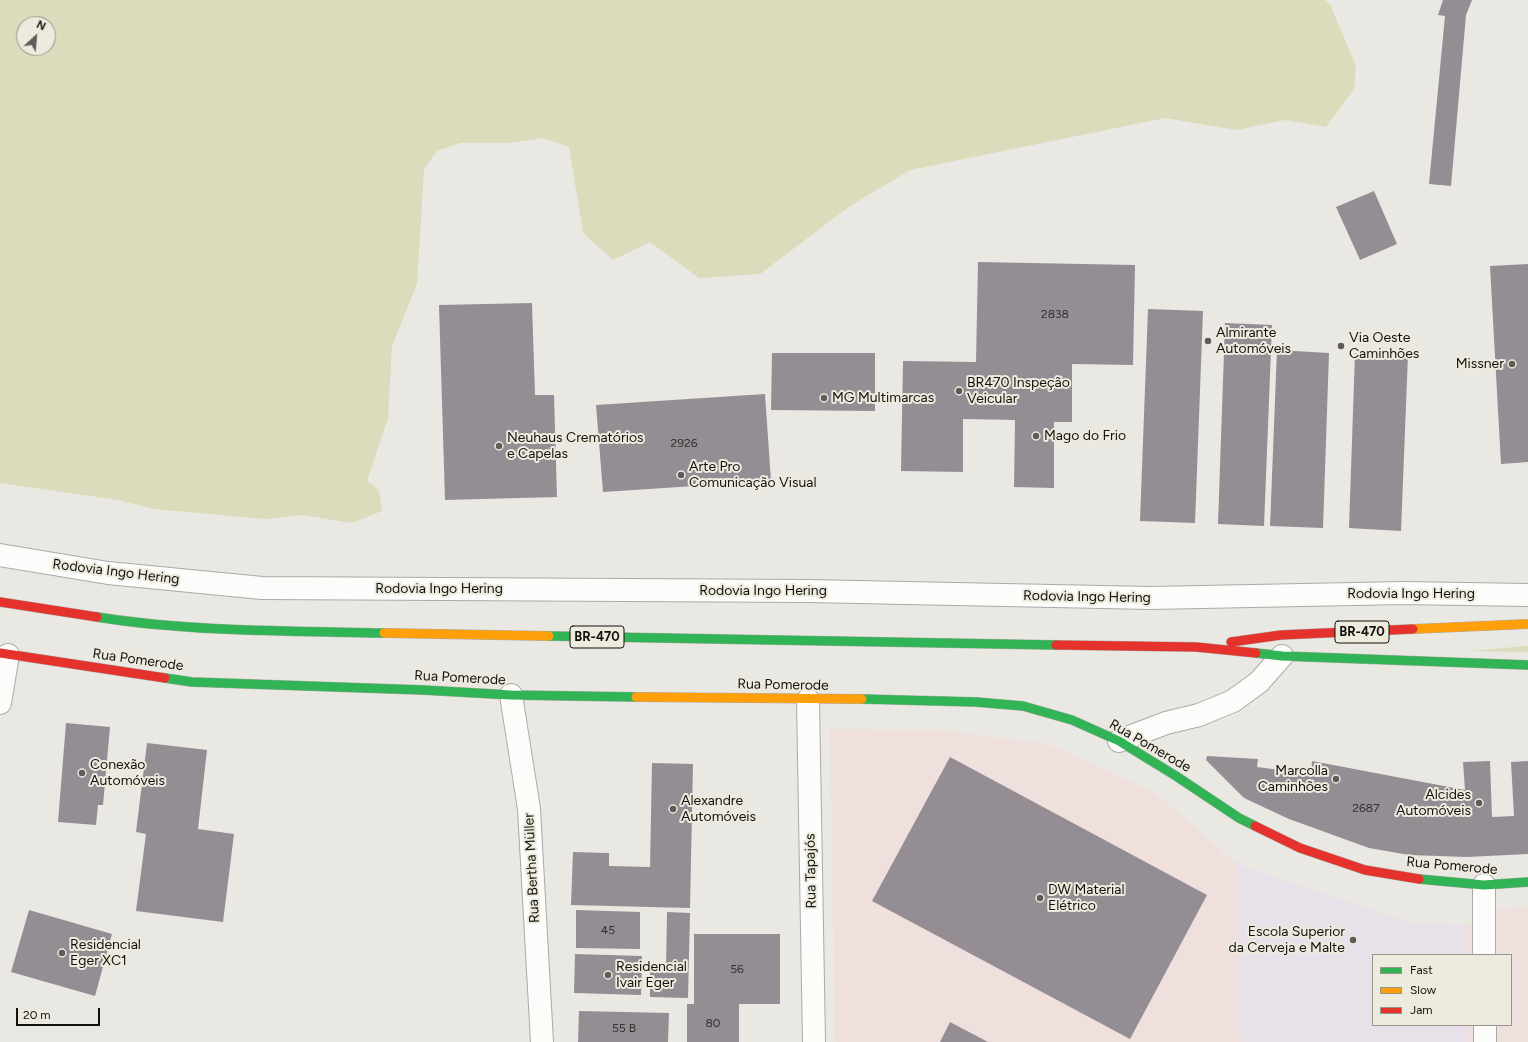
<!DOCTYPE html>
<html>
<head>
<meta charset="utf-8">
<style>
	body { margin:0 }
	#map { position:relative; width:1528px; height:1042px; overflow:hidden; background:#eae8e2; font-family:Figtree,sans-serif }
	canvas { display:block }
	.legend { position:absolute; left:1372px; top:954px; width:140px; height:72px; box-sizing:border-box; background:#edeade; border:1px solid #95938a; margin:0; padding:5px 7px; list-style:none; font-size:12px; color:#12110d }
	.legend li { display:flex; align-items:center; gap:8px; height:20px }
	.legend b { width:20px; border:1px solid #95938a }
	.north { position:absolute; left:16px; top:16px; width:40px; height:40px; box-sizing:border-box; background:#edeade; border:1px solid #95938a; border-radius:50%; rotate:26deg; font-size:11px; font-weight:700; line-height:16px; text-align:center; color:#12110d }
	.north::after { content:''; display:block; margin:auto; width:14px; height:18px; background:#5e5c58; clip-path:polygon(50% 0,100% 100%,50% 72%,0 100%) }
	.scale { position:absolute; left:16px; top:1008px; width:84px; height:18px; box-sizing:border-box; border:2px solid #12110d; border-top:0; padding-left:5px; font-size:12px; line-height:14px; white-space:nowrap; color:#12110d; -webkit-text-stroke:3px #edeade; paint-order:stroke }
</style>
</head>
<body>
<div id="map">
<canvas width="1528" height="1042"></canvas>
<ul class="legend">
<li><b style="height:5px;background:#30b455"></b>Fast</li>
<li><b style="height:5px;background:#ff9f0a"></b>Slow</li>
<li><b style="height:5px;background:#e5322d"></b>Jam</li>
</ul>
<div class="north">N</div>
<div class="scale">20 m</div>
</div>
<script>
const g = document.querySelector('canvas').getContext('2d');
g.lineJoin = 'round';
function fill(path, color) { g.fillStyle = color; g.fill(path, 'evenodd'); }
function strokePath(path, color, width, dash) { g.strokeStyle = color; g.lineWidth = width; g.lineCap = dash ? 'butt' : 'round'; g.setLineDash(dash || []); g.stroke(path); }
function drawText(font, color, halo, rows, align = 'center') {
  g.font = font + ' Figtree,sans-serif'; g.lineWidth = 4; g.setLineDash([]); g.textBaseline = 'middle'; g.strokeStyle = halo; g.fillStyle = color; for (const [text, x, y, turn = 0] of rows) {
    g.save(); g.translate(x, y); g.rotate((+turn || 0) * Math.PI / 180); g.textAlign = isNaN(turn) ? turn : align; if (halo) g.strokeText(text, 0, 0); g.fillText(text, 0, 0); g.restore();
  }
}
fill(new Path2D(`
	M 830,729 L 937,730 L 1048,744 L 1155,793 L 1236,863 L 1241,1042 L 835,1042 Z
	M 1528,907 L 1528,1042 L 1468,1042 L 1468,1025 L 1511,1025 L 1511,955 L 1467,955 L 1466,925 L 1501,909 Z`), '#efdfdd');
fill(new Path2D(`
	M 1236,863 L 1275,878 L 1409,923 L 1466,925 L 1467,955 L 1373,955 L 1373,1025 L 1468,1025 L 1468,1042 L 1241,1042 Z`), '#e8e1e9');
fill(new Path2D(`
	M 0,0 L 1325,0 L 1330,4 L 1356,66 L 1354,89 L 1326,127 L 1285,120 L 1236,130 L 1165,118 L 910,170 L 850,206 L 760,274 L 699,278 L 650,242 L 613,260 L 583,233 L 569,147 L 543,138 L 509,143 L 460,143 L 437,151 L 424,169 L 417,284 L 392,346 L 388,418 L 367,481 L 379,490 L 382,511 L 352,523 L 302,515 L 265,519 L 154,509 L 118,500 L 0,483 ZM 24,24 L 48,24 L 48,48 L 24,48 Z
	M 1528,646 L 1528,652 L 1469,651 Z`), '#dadcbb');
fill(new Path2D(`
	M 1443,0 L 1472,0 L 1466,15 L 1451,186 L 1429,184 L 1445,16 L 1438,15 Z
	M 1374,191 L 1397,244 L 1360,260 L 1336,207 Z
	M 978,262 L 1135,265 L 1133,365 L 1072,364 L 1072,422 L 1054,422 L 1054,488 L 1014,487 L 1015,420 L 963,419 L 963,472 L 901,471 L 903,361 L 976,362 Z
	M 1528,264 L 1528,462 L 1501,464 L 1490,266 Z
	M 532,303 L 535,395 L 554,395 L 557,497 L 445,500 L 439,305 Z
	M 1148,309 L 1203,311 L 1195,523 L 1140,521 Z
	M 1225,323 L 1272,325 L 1264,526 L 1218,524 Z
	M 1277,350 L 1329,353 L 1323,528 L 1270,526 Z
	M 772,353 L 875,353 L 875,411 L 771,410 Z
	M 1355,353 L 1408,355 L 1401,531 L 1349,528 Z
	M 765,394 L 771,481 L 603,492 L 596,405 Z
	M 66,723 L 110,727 L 103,805 L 98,805 L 96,825 L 58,822 Z
	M 147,743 L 207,750 L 198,829 L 234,834 L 223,922 L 136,911 L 146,834 L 136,832 Z
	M 1207,756 L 1258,759 L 1257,767 L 1311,774 L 1312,761 L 1465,790 L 1463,762 L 1490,761 L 1492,817 L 1514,816 L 1511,762 L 1528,761 L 1528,854 L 1467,857 L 1409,855 L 1369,848 L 1289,819 L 1244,798 L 1206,760 Z
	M 950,757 L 1207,895 L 1130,1039 L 872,901 Z
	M 652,763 L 693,764 L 690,908 L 571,905 L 573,852 L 609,853 L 609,866 L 650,867 Z
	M 29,910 L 112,934 L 95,996 L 11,972 Z
	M 576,910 L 640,912 L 640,949 L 576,948 Z
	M 667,912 L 690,913 L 688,998 L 650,997 L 650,971 L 666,971 Z
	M 694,934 L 780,934 L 780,1004 L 739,1004 L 739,1042 L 687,1042 L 687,1004 L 694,1004 Z
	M 575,954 L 642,956 L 641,995 L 574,993 Z
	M 579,1011 L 669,1013 L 668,1042 L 578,1042 Z
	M 950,1022 L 988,1042 L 940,1042 Z`), '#948e94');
const street = new Path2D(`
	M 0,555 L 108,573 L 262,588 L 808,591 L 1151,598 L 1404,593 L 1528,595
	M 511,695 L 529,809 L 542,1042
	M 808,700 L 814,1042
	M 0,703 L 8,655
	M 1119,741 L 1166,723 L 1199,715 L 1233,701 L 1259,682 L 1282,656
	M 1484,885 L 1484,955
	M 1485,1025 L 1485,1042`);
const fast = new Path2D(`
	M 97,617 C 192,632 289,631 384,633
	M 549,636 L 1056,645
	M 1256,653 L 1282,656 L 1528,665
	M 165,678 L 192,682 L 423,690 L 511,695 L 636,697
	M 862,699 L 976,702 L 1023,706 L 1072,720 L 1119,741 L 1176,776 L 1239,818 L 1255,826
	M 1419,879 L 1484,885 L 1528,882`);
const slow = new Path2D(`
	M 1413,629 L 1528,624
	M 384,633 L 549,636
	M 636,697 L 862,699`);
const jam = new Path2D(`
	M 0,602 L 97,617
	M 1231,642 L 1281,635 L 1413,629
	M 1056,645 L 1196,647 L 1256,653
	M 0,653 L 165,678
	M 1255,826 L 1300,848 L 1365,870 L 1419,879`);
strokePath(street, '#abaaa6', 24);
strokePath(fast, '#abaaa6', 10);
strokePath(slow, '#abaaa6', 10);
strokePath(jam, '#abaaa6', 10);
strokePath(street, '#fcfcfb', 22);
strokePath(fast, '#30b455', 9);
strokePath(slow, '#ff9f0a', 9);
strokePath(jam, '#e5322d', 9);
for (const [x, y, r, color] of [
	[1208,341,4,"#5e5c58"],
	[1341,346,4,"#5e5c58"],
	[1512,364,4,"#5e5c58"],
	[959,391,4,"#5e5c58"],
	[824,398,4,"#5e5c58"],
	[1036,436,4,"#5e5c58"],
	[499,446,4,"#5e5c58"],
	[681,475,4,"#5e5c58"],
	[82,773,4,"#5e5c58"],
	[1336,779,4,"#5e5c58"],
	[1479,803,4,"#5e5c58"],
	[673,809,4,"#5e5c58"],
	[1040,898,4,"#5e5c58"],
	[1353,940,4,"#5e5c58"],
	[62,953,4,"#5e5c58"],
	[608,975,4,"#5e5c58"]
]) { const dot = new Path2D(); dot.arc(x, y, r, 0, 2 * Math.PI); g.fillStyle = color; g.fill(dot); strokePath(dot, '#edeade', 1.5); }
drawText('12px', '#32302f', null, [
	["2838",1055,314],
	["2926",684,443],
	["2687",1366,808],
	["45",608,930],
	["56",737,969],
	["80",713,1023],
	["55 B",624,1028]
]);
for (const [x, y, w] of [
	[1362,632,54],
	[597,637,54]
]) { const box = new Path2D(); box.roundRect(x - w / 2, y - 11, w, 22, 3); g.fillStyle = '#edeade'; g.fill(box); strokePath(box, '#12110d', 1); }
drawText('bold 13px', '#12110d', null, [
	["BR-470",1362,632],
	["BR-470",597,637]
]);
drawText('14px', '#12110d', '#edeade', [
	["Almirante",1216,333],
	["Automóveis",1216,349],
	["Via Oeste",1349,338],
	["Caminhões",1349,354],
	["Missner",1504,364,"right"],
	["BR470 Inspeção",967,383],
	["Veicular",967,399],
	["MG Multimarcas",832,398],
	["Mago do Frio",1044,436],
	["Neuhaus Crematórios",507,438],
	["e Capelas",507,454],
	["Arte Pro",689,467],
	["Comunicação Visual",689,483],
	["Conexão",90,765],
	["Automóveis",90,781],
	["Marcolla",1328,771,"right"],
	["Caminhões",1328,787,"right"],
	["Alcides",1471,795,"right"],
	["Automóveis",1471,811,"right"],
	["Alexandre",681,801],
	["Automóveis",681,817],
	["DW Material",1048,890],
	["Elétrico",1048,906],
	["Escola Superior",1345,932,"right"],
	["da Cerveja e Malte",1345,948,"right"],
	["Residencial",70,945],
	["Eger XC1",70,961],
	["Residencial",616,967],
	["Ivair Eger",616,983]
], 'left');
drawText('14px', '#12110d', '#edeade', [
	["Rodovia Ingo Hering",116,572,7],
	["Rodovia Ingo Hering",439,589],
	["Rodovia Ingo Hering",763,591],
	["Rodovia Ingo Hering",1411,594],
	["Rodovia Ingo Hering",1087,597,1],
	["Rua Pomerode",138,660,8],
	["Rua Pomerode",460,678,3],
	["Rua Pomerode",783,685,1],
	["Rua Pomerode",1150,746,30],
	["Rua Pomerode",1452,866,5],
	["Rua Bertha Müller",532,868,-93],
	["Rua Tapajós",811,871,-91]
]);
</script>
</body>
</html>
